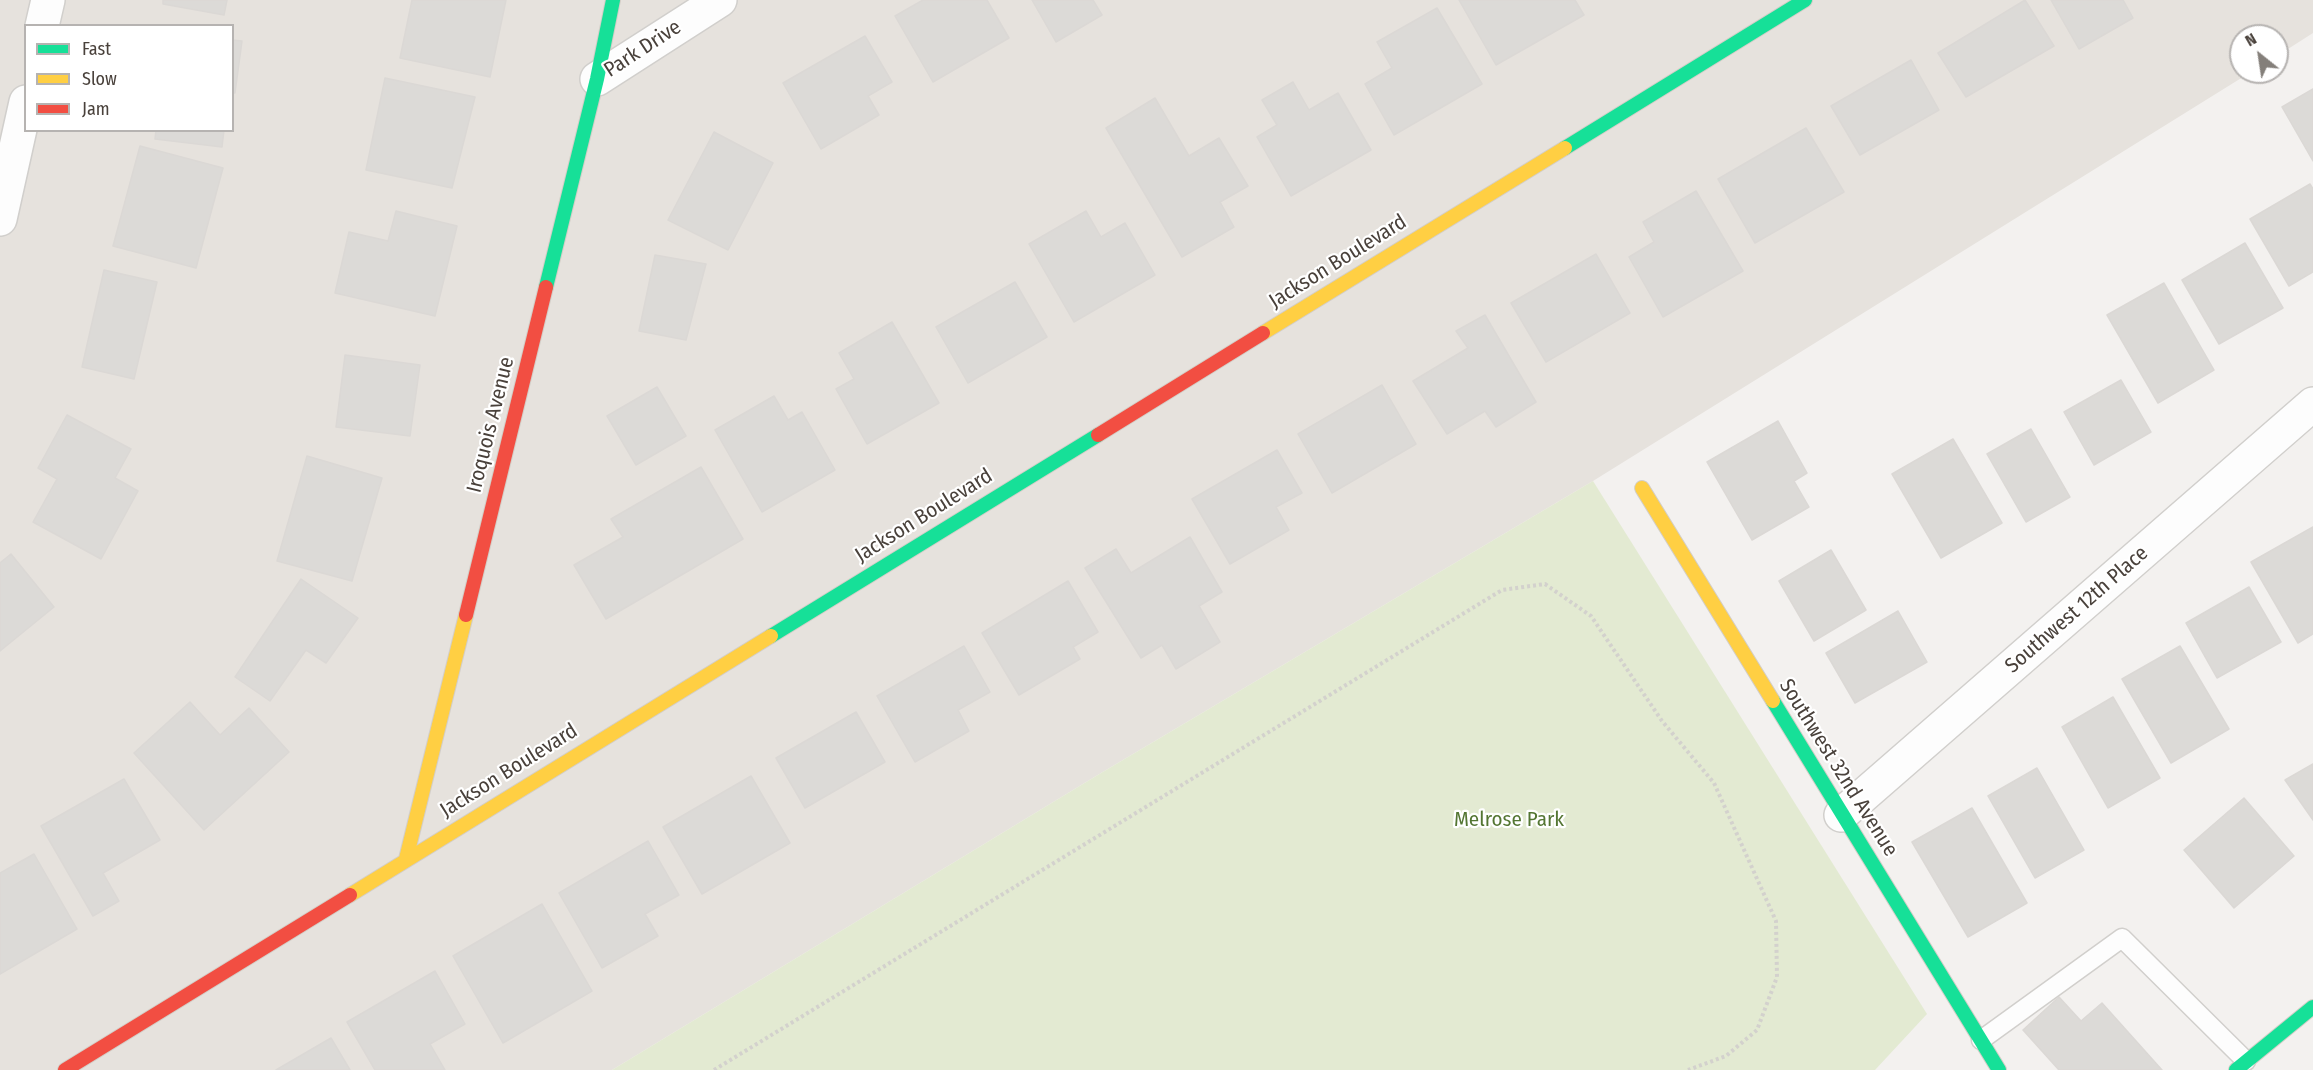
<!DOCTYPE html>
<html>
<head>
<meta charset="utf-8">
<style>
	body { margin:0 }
	#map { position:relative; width:2313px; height:1070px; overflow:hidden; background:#f3f1ef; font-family:"Fira Sans Condensed",sans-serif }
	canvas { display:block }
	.legend { position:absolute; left:24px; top:24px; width:210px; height:108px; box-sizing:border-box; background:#fff; border:2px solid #b6b3b1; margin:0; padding:8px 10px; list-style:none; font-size:18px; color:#49413b }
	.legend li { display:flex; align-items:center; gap:12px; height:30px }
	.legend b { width:30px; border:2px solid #b6b3b1 }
	.north { position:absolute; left:2229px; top:24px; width:60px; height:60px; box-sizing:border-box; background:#fff; border:2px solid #b6b3b1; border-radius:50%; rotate:330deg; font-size:16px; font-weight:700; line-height:24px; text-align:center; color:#49413b }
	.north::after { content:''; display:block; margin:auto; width:21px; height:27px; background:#847f7a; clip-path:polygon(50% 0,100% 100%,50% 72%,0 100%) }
</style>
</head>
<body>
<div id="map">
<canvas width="2313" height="1070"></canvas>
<ul class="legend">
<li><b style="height:8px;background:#16e098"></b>Fast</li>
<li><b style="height:8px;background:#ffcf43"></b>Slow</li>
<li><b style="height:8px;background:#f24e42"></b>Jam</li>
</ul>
<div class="north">N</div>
</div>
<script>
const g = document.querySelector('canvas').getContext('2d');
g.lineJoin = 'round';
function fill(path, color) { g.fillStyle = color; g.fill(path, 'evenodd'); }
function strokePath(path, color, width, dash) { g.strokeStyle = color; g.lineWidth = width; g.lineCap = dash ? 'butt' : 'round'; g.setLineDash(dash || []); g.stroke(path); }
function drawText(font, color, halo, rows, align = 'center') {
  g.font = font + ' "Fira Sans Condensed",sans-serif'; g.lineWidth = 4.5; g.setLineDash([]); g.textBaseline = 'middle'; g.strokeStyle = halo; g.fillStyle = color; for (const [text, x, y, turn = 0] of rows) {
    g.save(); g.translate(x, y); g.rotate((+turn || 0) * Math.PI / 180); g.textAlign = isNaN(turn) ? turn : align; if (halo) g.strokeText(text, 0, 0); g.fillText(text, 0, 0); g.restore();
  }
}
fill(new Path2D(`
	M 0,0 L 2313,0 L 2313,33 L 2277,56 L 2277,36 L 2241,36 L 2241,72 L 2251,72 L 1593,481 L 1101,773 L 612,1070 L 0,1070 ZM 26,26 L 232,26 L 232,130 L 26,130 Z`), '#e6e2dd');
fill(new Path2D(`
	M 1593,481 L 1927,1014 L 1875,1070 L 612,1070 L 1101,773 Z`), '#e3ead2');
const building = new Path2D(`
	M 163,0 L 227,0 L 224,15 L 163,4 Z
	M 412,0 L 506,0 L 490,77 L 400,58 Z
	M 923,0 L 987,0 L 1009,38 L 933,82 L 895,16 Z
	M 1032,0 L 1093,0 L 1102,15 L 1056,42 Z
	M 1459,0 L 1575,0 L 1584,15 L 1496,65 Z
	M 2025,0 L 2054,46 L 1966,97 L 1938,53 Z
	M 2051,0 L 2123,0 L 2133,18 L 2079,49 Z
	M 1437,8 L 1482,84 L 1394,135 L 1365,84 L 1392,68 L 1377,42 Z
	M 865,36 L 892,82 L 868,96 L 879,115 L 821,149 L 783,83 Z
	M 232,40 L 242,41 L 235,93 L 232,93 Z
	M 1911,60 L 1939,110 L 1860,155 L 1831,106 Z
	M 385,78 L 475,97 L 452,188 L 366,170 Z
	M 1293,82 L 1309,110 L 1338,93 L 1371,150 L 1291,196 L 1257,137 L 1277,125 L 1262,100 Z
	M 2313,89 L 2313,161 L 2282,107 Z
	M 1155,98 L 1189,156 L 1219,138 L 1248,186 L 1220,202 L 1234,227 L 1182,257 L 1106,128 Z
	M 1806,128 L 1844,192 L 1755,243 L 1718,179 Z
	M 156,130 L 224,130 L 222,147 L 155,139 Z
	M 714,132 L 773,163 L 728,250 L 668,220 Z
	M 140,146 L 223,168 L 196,268 L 113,246 Z
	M 2310,184 L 2313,189 L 2313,272 L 2289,286 L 2250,219 Z
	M 1696,191 L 1743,271 L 1663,317 L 1629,257 L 1654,242 L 1643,222 Z
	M 396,211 L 457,226 L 435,316 L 335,293 L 349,232 L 388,241 Z
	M 1086,211 L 1101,237 L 1125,223 L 1155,275 L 1074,322 L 1029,244 Z
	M 2245,243 L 2283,308 L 2219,344 L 2182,280 Z
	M 1596,254 L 1630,313 L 1546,362 L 1511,303 Z
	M 655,255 L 706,264 L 686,340 L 639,331 Z
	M 104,270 L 157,282 L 134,379 L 82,367 Z
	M 1015,282 L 1047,337 L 968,383 L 936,327 Z
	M 2164,283 L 2214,370 L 2158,403 L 2107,315 Z
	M 1485,315 L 1536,402 L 1496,427 L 1485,411 L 1447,434 L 1413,381 L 1468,348 L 1456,331 Z
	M 892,322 L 939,403 L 867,444 L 836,389 L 854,379 L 839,353 Z
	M 345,355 L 420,365 L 410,436 L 336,427 Z
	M 2121,380 L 2151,432 L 2094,465 L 2064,412 Z
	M 1382,385 L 1416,444 L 1332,493 L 1298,434 Z
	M 657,387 L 686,436 L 636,465 L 607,416 Z
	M 774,396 L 788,420 L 802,412 L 835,470 L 762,512 L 715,430 Z
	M 67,415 L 131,449 L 115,478 L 138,491 L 101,559 L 33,522 L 57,479 L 38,468 Z
	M 1778,421 L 1807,473 L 1794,481 L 1809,507 L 1752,540 L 1707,462 Z
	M 2031,429 L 2070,497 L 2026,522 L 1987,454 Z
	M 1953,439 L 2002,523 L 1941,558 L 1892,474 Z
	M 1277,450 L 1302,493 L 1276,507 L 1289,530 L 1230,564 L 1192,499 Z
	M 307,456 L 382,478 L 352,581 L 277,561 Z
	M 701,467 L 743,539 L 606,619 L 574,565 L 623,537 L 611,519 Z
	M 2313,527 L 2313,634 L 2298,643 L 2251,562 Z
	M 1190,537 L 1222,592 L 1199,606 L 1220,642 L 1176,669 L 1162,645 L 1141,658 L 1085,568 L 1116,549 L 1131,573 Z
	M 1831,550 L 1866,610 L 1814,641 L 1779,581 Z
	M 11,554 L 54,607 L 0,651 L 0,563 Z
	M 301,579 L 358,618 L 326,663 L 306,650 L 270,701 L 235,677 Z
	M 1068,581 L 1098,632 L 1073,647 L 1080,659 L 1019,695 L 982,633 Z
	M 2249,587 L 2281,642 L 2217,678 L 2186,623 Z
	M 1898,611 L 1927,662 L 1855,703 L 1826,653 Z
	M 964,646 L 990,692 L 958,710 L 969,731 L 915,762 L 877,696 Z
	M 2180,646 L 2229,729 L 2171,763 L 2122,679 Z
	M 2113,697 L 2160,778 L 2108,808 L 2062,727 Z
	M 190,702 L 220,735 L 249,708 L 289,752 L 204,830 L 134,753 Z
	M 856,712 L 885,762 L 805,808 L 776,758 Z
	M 2313,764 L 2313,820 L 2285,780 Z
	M 2037,768 L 2084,850 L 2035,878 L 1988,796 Z
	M 751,776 L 790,843 L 702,894 L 663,827 Z
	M 124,779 L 160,840 L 103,873 L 119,901 L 93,916 L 41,826 Z
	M 2244,798 L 2294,856 L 2234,908 L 2184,850 Z
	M 1972,808 L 2027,903 L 1968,937 L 1912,842 Z
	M 648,841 L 679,895 L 645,914 L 658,936 L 602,968 L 559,893 Z
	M 34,854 L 77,929 L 0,974 L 0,873 Z
	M 542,904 L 592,991 L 503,1043 L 453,956 Z
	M 435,971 L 465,1024 L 430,1044 L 445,1070 L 375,1070 L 347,1022 Z
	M 2059,997 L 2081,1021 L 2102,1003 L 2162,1070 L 2059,1070 L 2023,1030 Z
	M 331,1038 L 350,1070 L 276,1070 Z`);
fill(building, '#dcdad7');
strokePath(building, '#dbd8d5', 1.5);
const lane = new Path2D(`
	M 1981,1040 L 2122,938 L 2246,1061`);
const street = new Path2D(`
	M 42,26 L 48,0
	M 597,79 L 720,0
	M 0,219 L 26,102
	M 1841,815 L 2313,404`);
const fast = new Path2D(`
	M 1565,148 L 1805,0
	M 546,287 L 597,79 L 613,0
	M 771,636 L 1098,435
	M 1773,701 L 1999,1070
	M 2236,1070 L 2313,1007`);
const slow = new Path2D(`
	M 1263,333 L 1565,148
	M 1642,488 L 1773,701
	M 406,859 L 466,615
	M 350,895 L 771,636`);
const jam = new Path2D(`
	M 1098,435 L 1263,333
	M 466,615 L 546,287
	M 65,1070 L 350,895`);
strokePath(lane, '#d1cfcc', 21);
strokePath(street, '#d1cfcc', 36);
strokePath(fast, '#d3cec7', 16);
strokePath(slow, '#d3cec7', 16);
strokePath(jam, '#d3cec7', 16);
strokePath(new Path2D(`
	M 714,1070 L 1502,590 L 1545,584 L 1591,616 L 1662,721 L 1714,783 L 1776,921 L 1777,977 L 1757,1030 L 1726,1056 L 1688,1070`), '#d3d1cd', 4, [3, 3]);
strokePath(lane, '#fdfdfd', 18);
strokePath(street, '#fdfdfd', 33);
strokePath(fast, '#16e098', 14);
strokePath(slow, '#ffcf43', 14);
strokePath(jam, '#f24e42', 14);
drawText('21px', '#49413b', '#fff', [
	["Park Drive",643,49,-33],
	["Jackson Boulevard",1338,262,-32],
	["Iroquois Avenue",491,425,-76],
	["Jackson Boulevard",924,516,-32],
	["Southwest 12th Place",2077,610,-41],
	["Southwest 32nd Avenue",1838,768,58],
	["Jackson Boulevard",509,771,-32]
]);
drawText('21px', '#547633', '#fff', [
	["Melrose Park",1509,820]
]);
</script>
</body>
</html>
